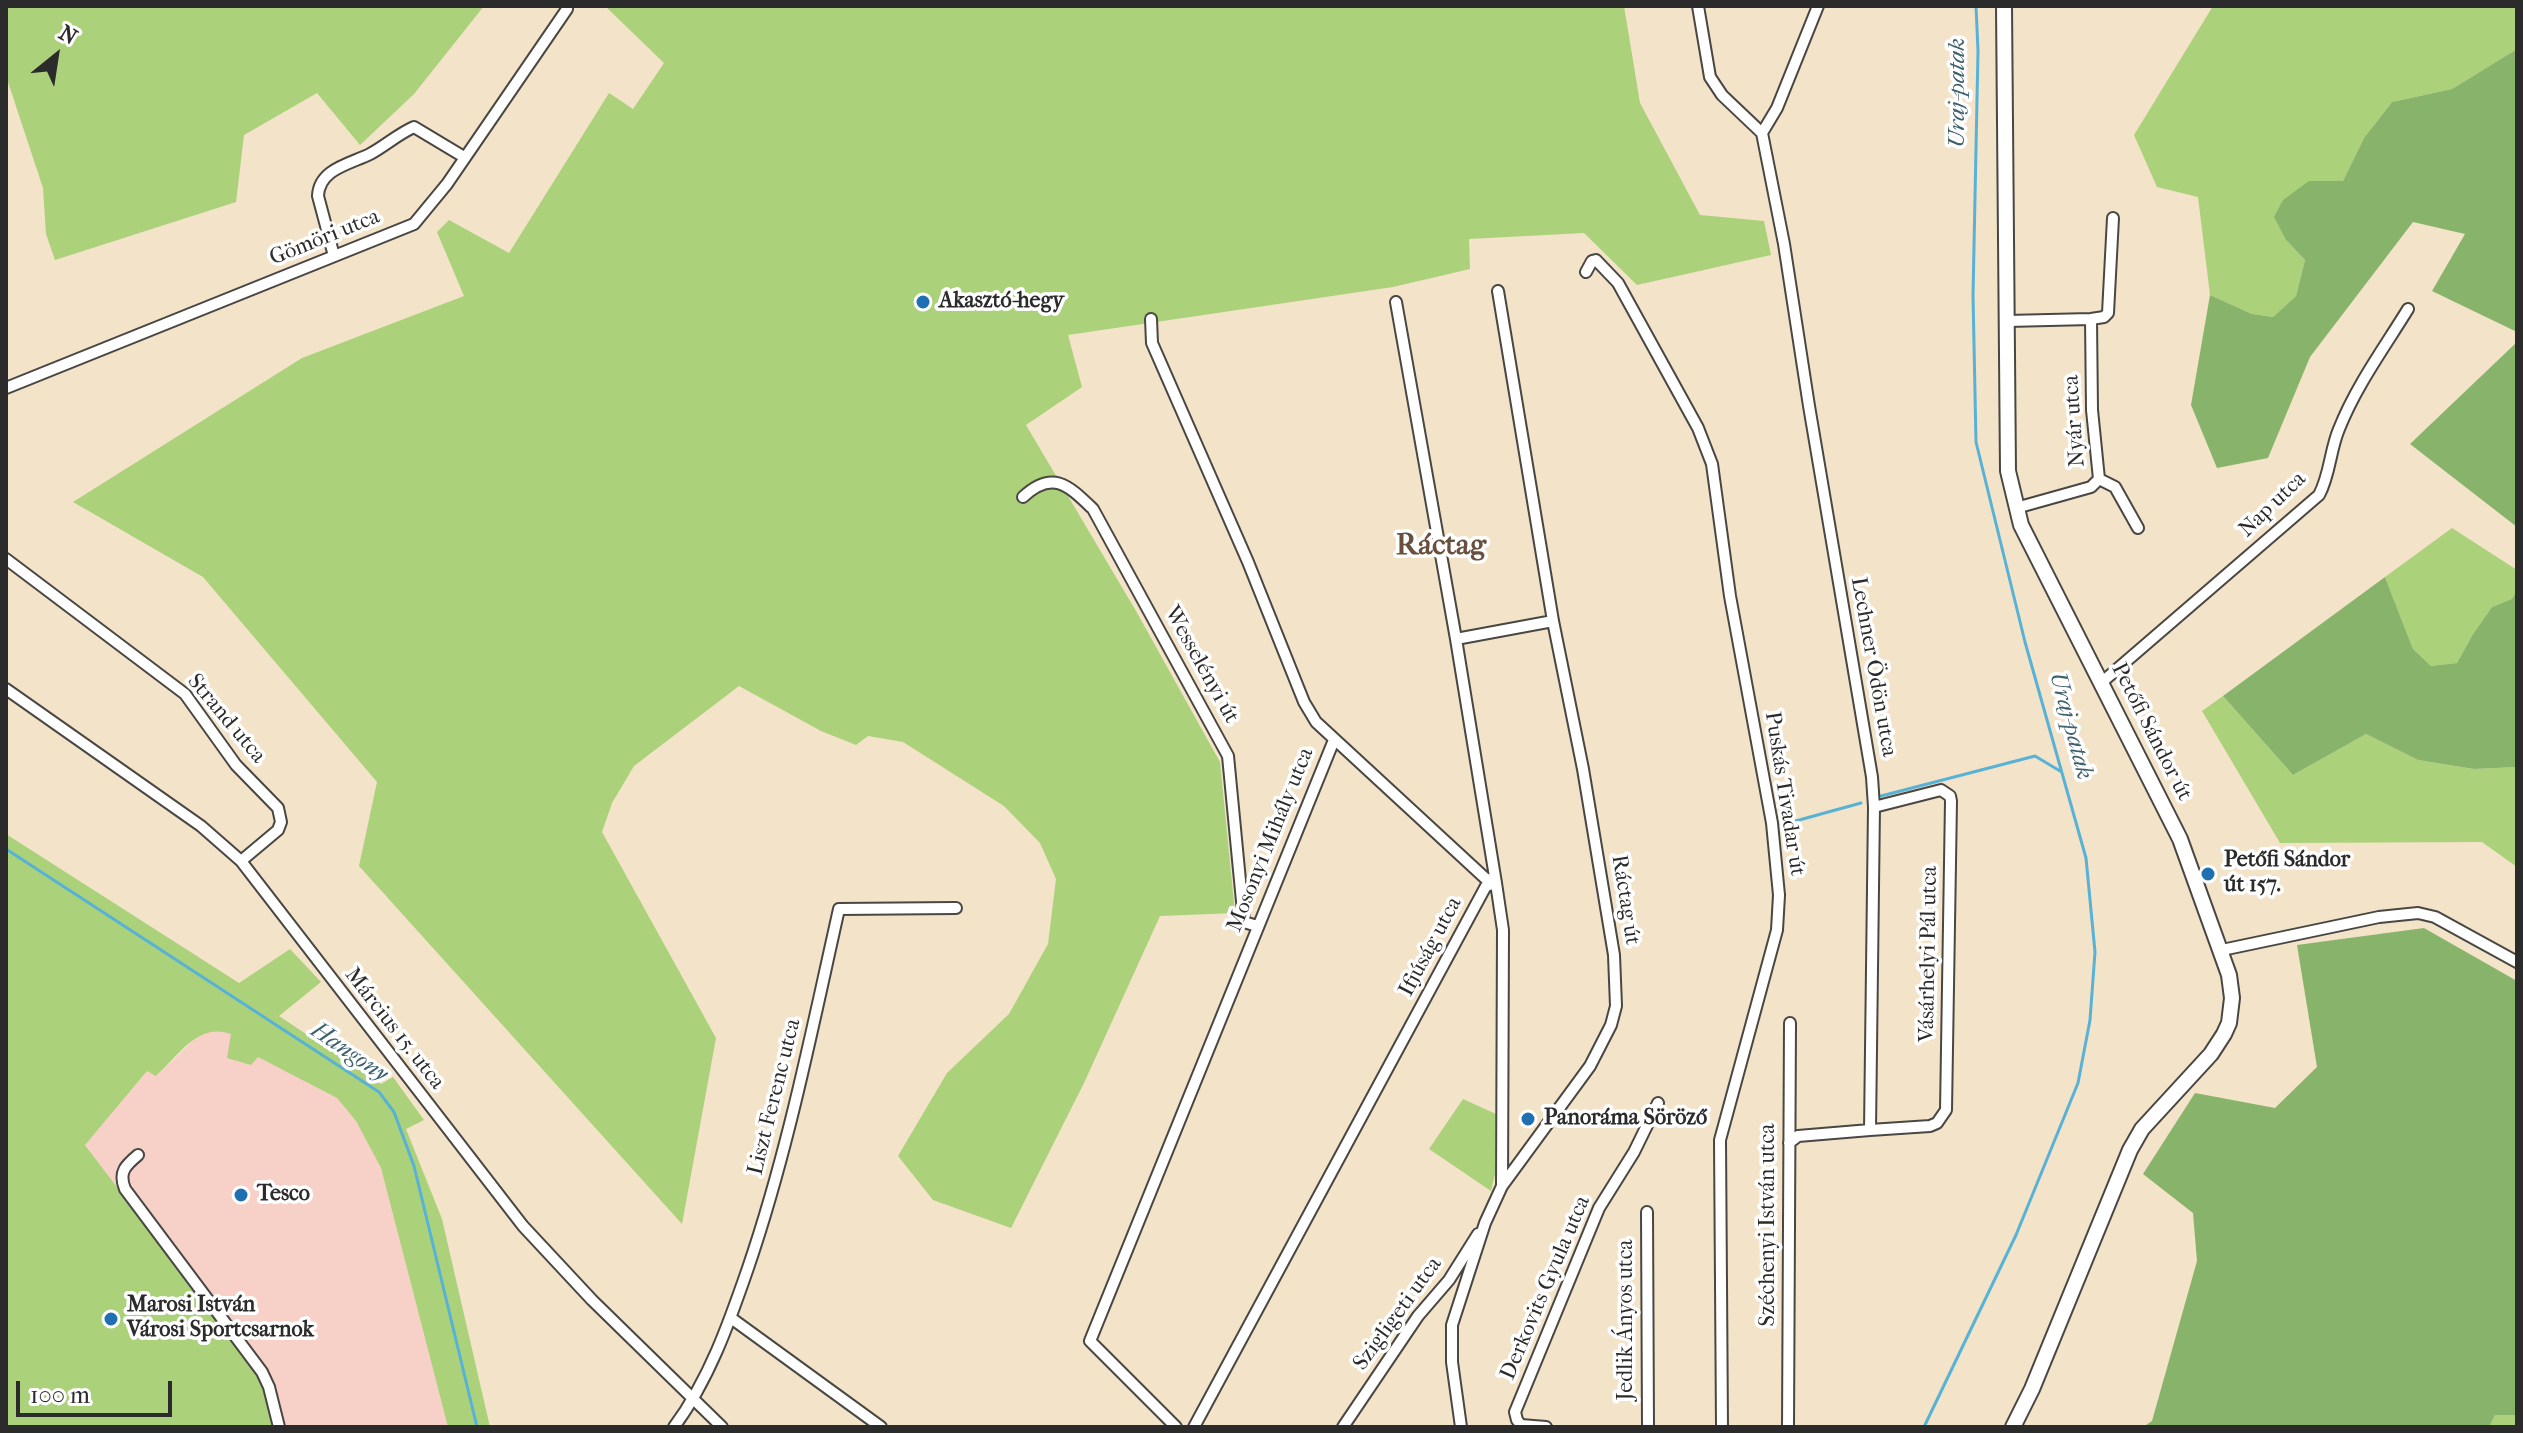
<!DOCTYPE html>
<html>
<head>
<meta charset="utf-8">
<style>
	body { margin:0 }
	#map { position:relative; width:2523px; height:1433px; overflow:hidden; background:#f3e3c8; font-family:"IM FELL French Canon",serif }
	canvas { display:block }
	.frame { position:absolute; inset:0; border:8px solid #2b2b2b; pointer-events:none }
	.north { position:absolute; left:16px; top:16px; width:80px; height:80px; -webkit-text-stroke:6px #fff; paint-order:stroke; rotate:30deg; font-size:22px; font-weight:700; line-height:32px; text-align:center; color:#2b2b2b }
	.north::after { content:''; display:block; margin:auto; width:28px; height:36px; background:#2b2b2b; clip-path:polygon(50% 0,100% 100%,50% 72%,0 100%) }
	.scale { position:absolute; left:16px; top:1381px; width:156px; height:36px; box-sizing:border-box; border:4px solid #2b2b2b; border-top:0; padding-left:10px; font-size:24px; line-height:28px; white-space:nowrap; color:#2b2b2b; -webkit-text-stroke:6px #fff; paint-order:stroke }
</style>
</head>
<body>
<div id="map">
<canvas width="2523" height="1433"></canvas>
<div class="frame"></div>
<div class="north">N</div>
<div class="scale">100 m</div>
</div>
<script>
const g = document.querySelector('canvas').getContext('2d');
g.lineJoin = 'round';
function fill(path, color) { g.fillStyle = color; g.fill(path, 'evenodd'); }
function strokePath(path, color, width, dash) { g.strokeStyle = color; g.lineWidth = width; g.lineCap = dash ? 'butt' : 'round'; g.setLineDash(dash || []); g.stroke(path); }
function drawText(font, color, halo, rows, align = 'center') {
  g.font = font + ' "IM FELL French Canon",serif'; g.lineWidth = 7; g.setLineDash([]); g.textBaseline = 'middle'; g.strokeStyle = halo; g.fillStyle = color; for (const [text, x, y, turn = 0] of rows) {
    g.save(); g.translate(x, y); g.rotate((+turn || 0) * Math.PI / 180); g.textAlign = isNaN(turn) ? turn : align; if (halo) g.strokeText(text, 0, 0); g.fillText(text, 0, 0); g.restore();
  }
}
fill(new Path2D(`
	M 216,1029 L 232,1034 L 258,1057 L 337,1098 L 356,1121 L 381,1168 L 448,1427 L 273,1427 L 265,1389 L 85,1144 L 148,1070 L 157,1076 L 200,1034 Z`), '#f7d1c7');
fill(new Path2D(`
	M 6,6 L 484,6 L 414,94 L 360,145 L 317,93 L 244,135 L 236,202 L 55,260 L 46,234 L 43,188 L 6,76 Z
	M 605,6 L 1624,6 L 1640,103 L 1700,215 L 1764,221 L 1771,255 L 1637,285 L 1584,233 L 1469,239 L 1470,269 L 1393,287 L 1068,335 L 1082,387 L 1026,425 L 1136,611 L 1220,762 L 1235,913 L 1160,916 L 1084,1083 L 1011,1228 L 933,1200 L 898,1156 L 947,1073 L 1009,1014 L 1048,944 L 1056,879 L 1040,843 L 1004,806 L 903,742 L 868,736 L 856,745 L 821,731 L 739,686 L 634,766 L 612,803 L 602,832 L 716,1038 L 682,1224 L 359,866 L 377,782 L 203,577 L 73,502 L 302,358 L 464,296 L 437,232 L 449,220 L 509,253 L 609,93 L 633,109 L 664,63 Z
	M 2213,6 L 2517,6 L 2517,49 L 2452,89 L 2392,102 L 2364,138 L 2343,181 L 2309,181 L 2286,240 L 2305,260 L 2296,296 L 2273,317 L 2252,314 L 2210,295 L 2198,197 L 2157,187 L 2134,135 Z
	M 2452,528 L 2517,570 L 2517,591 L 2513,599 L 2492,607 L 2473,634 L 2457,663 L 2431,666 L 2413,649 L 2385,577 Z
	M 2223,696 L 2293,775 L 2366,734 L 2418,760 L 2474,769 L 2517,767 L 2517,867 L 2482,842 L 2280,843 L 2202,711 Z
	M 6,834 L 239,983 L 290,949 L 321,982 L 279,1016 L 381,1084 L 393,1077 L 424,1120 L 406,1129 L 442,1219 L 490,1427 L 448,1427 L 381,1168 L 356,1121 L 337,1098 L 258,1057 L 251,1065 L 227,1058 L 231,1034 C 198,1022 179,1055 156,1076 L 147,1071 L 85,1145 L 258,1373 L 265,1389 L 273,1427 L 6,1427 Z
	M 1463,1099 L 1496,1114 L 1495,1174 L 1491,1191 L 1429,1149 Z
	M 2495,1415 L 2517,1415 L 2517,1427 L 2489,1427 Z`), '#abd17b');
fill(new Path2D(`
	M 2517,49 L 2517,332 L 2432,291 L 2465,234 L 2413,222 L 2310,357 L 2268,458 L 2217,468 L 2191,405 L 2210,295 L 2252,314 L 2273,317 L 2296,296 L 2305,260 L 2286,240 L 2274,217 L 2283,200 L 2309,181 L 2343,181 L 2364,138 L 2392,102 L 2452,89 Z
	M 2517,342 L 2517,527 L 2410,444 Z
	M 2385,577 L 2413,649 L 2431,666 L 2457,663 L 2473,634 L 2492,607 L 2512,599 L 2517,591 L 2517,767 L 2474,769 L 2418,760 L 2366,734 L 2293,775 L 2223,696 Z
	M 2424,928 L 2517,981 L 2517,1415 L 2495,1415 L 2489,1427 L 2143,1427 L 2152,1421 L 2197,1261 L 2193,1213 L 2143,1174 L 2195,1093 L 2275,1108 L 2317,1067 L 2297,945 Z`), '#88b36b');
strokePath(new Path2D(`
	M 1881,796 L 2035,756 L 2060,771
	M 1781,825 L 1861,803
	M 6,849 L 379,1092 L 394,1112 L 414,1166 L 477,1427
	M 1924,1427 L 2016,1235 L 2078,1083 L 2090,1020 L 2095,952 L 2086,858 L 2025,642 L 1976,442 L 1973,295 L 1978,51 L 1976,6`), '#58b2d6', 3);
const street = new Path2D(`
	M 1698,6 L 1710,77 L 1722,95 L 1762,133
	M 1762,133 L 1784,244 L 1809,406 L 1872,777 L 1874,807 L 1870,1130 L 1798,1136 L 1789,1143
	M 1762,133 L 1777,108 L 1818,6
	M 334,256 L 318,196 C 319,169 350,164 370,154 C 385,146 398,134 414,127 L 464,157
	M 1586,272 L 1592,261 L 1596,260 L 1618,283 L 1698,428 L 1712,464 L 1730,596 L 1772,823 L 1779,895 L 1777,930 L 1720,1140 L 1722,1427
	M 1151,319 L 1152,343 L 1248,562 L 1304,702 L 1316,722 L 1485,878 L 1496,883 L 1503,930 L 1502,1186
	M 2007,321 L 2091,319 L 2104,317 L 2108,313 L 2113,218
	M 6,388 L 414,224 L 447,184 L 567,9
	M 2099,479 L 2115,487 L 2138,528
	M 1023,497 C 1053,469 1069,486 1093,509 L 1228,756 L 1244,922 L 1257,926
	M 2016,508 L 2091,487 L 2099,479 L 2092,410 L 2091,319
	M 6,559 L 185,694 L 236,765 L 278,808 L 281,822 L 278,830 L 241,861
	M 1456,639 L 1553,621
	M 2101,683 L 2319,495 C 2330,475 2330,450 2339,429 C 2356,386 2384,348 2408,309
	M 6,689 L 201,826 L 241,861 L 523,1226 L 592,1300 L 722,1427
	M 2222,950 L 2379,917 L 2418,913 L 2435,917 L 2517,962
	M 1870,1130 L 1930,1126 L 1937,1123 L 1946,1110 L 1951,801 L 1950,796 L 1941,790 L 1874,807
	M 138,1155 C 126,1165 118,1172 125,1189 L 262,1372 L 269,1387 L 279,1427
	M 1647,1212 L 1648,1427
	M 731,1318 L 881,1427
	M 674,1427 C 709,1380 729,1323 748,1268 C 788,1151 812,1029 839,909 L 956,908
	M 1176,1427 L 1090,1341 L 1334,740
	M 1194,1427 L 1486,886 L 1496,883 L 1456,639 L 1396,302
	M 1343,1427 L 1418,1316 L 1449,1280 L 1478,1234
	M 1461,1427 L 1452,1362 L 1452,1325 L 1485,1223 L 1502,1186 L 1590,1066 L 1611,1025 L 1616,1006 L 1614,955 L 1583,769 L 1553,621 L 1498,291
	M 1546,1427 L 1521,1425 L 1517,1420 L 1515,1412 L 1599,1208 L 1634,1152 L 1658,1103
	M 1788,1427 L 1790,1023`);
const secondary = new Path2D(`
	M 2004,6 L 2008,471 L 2021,525 L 2180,839 L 2229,975 L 2232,998 L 2229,1023 L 2224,1034 L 2211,1054 L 2142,1129 L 2130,1150 L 2032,1389 L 2013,1427`);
strokePath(street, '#494743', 14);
strokePath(secondary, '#494743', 18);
strokePath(street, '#fff', 10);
strokePath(secondary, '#fff', 14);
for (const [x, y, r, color] of [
	[923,302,8,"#1f6fb2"],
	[2208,874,8,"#1f6fb2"],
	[1528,1119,8,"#1f6fb2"],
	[241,1195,8,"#1f6fb2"],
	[111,1319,8,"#1f6fb2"]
]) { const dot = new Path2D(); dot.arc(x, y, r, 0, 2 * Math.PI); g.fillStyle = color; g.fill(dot); strokePath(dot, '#fff', 3); }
drawText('22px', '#2b2b2b', '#fff', [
	["Gömöri utca",325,238,-22],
	["Nyár utca",2075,421,-94],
	["Nap utca",2273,505,-44],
	["Wesselényi út",1201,665,61],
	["Lechner Ödön utca",1873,667,80],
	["Strand utca",226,719,50],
	["Petőfi Sándor út",2151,732,63],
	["Puskás Tivadar út",1784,794,81],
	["Mosonyi Mihály utca",1271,840,-68],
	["Ráctag út",1625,900,81],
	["Ifjúság utca",1431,947,-62],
	["Vásárhelyi Pál utca",1929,954,-89],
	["Március 15. utca",394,1029,52],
	["Liszt Ferenc utca",775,1097,-76],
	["Széchenyi István utca",1769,1225,-90],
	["Derkovits Gyula utca",1546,1288,-67],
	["Szigligeti utca",1398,1314,-54],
	["Jedlik Ányos utca",1627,1320,-90]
]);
drawText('bold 22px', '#2b2b2b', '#fff', [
	["Akasztó-hegy",939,302],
	["Petőfi Sándor",2224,861],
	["út 157.",2224,886],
	["Panoráma Söröző",1544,1119],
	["Tesco",257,1195],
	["Marosi István",127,1306],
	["Városi Sportcsarnok",127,1331]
], 'left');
drawText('italic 24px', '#3d616f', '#fff', [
	["Uraj-patak",1958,93,-90],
	["Uraj-patak",2070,726,75],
	["Hangony",349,1053,34]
]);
drawText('bold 30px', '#69503e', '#fff', [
	["Ráctag",1441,547]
]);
</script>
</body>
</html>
